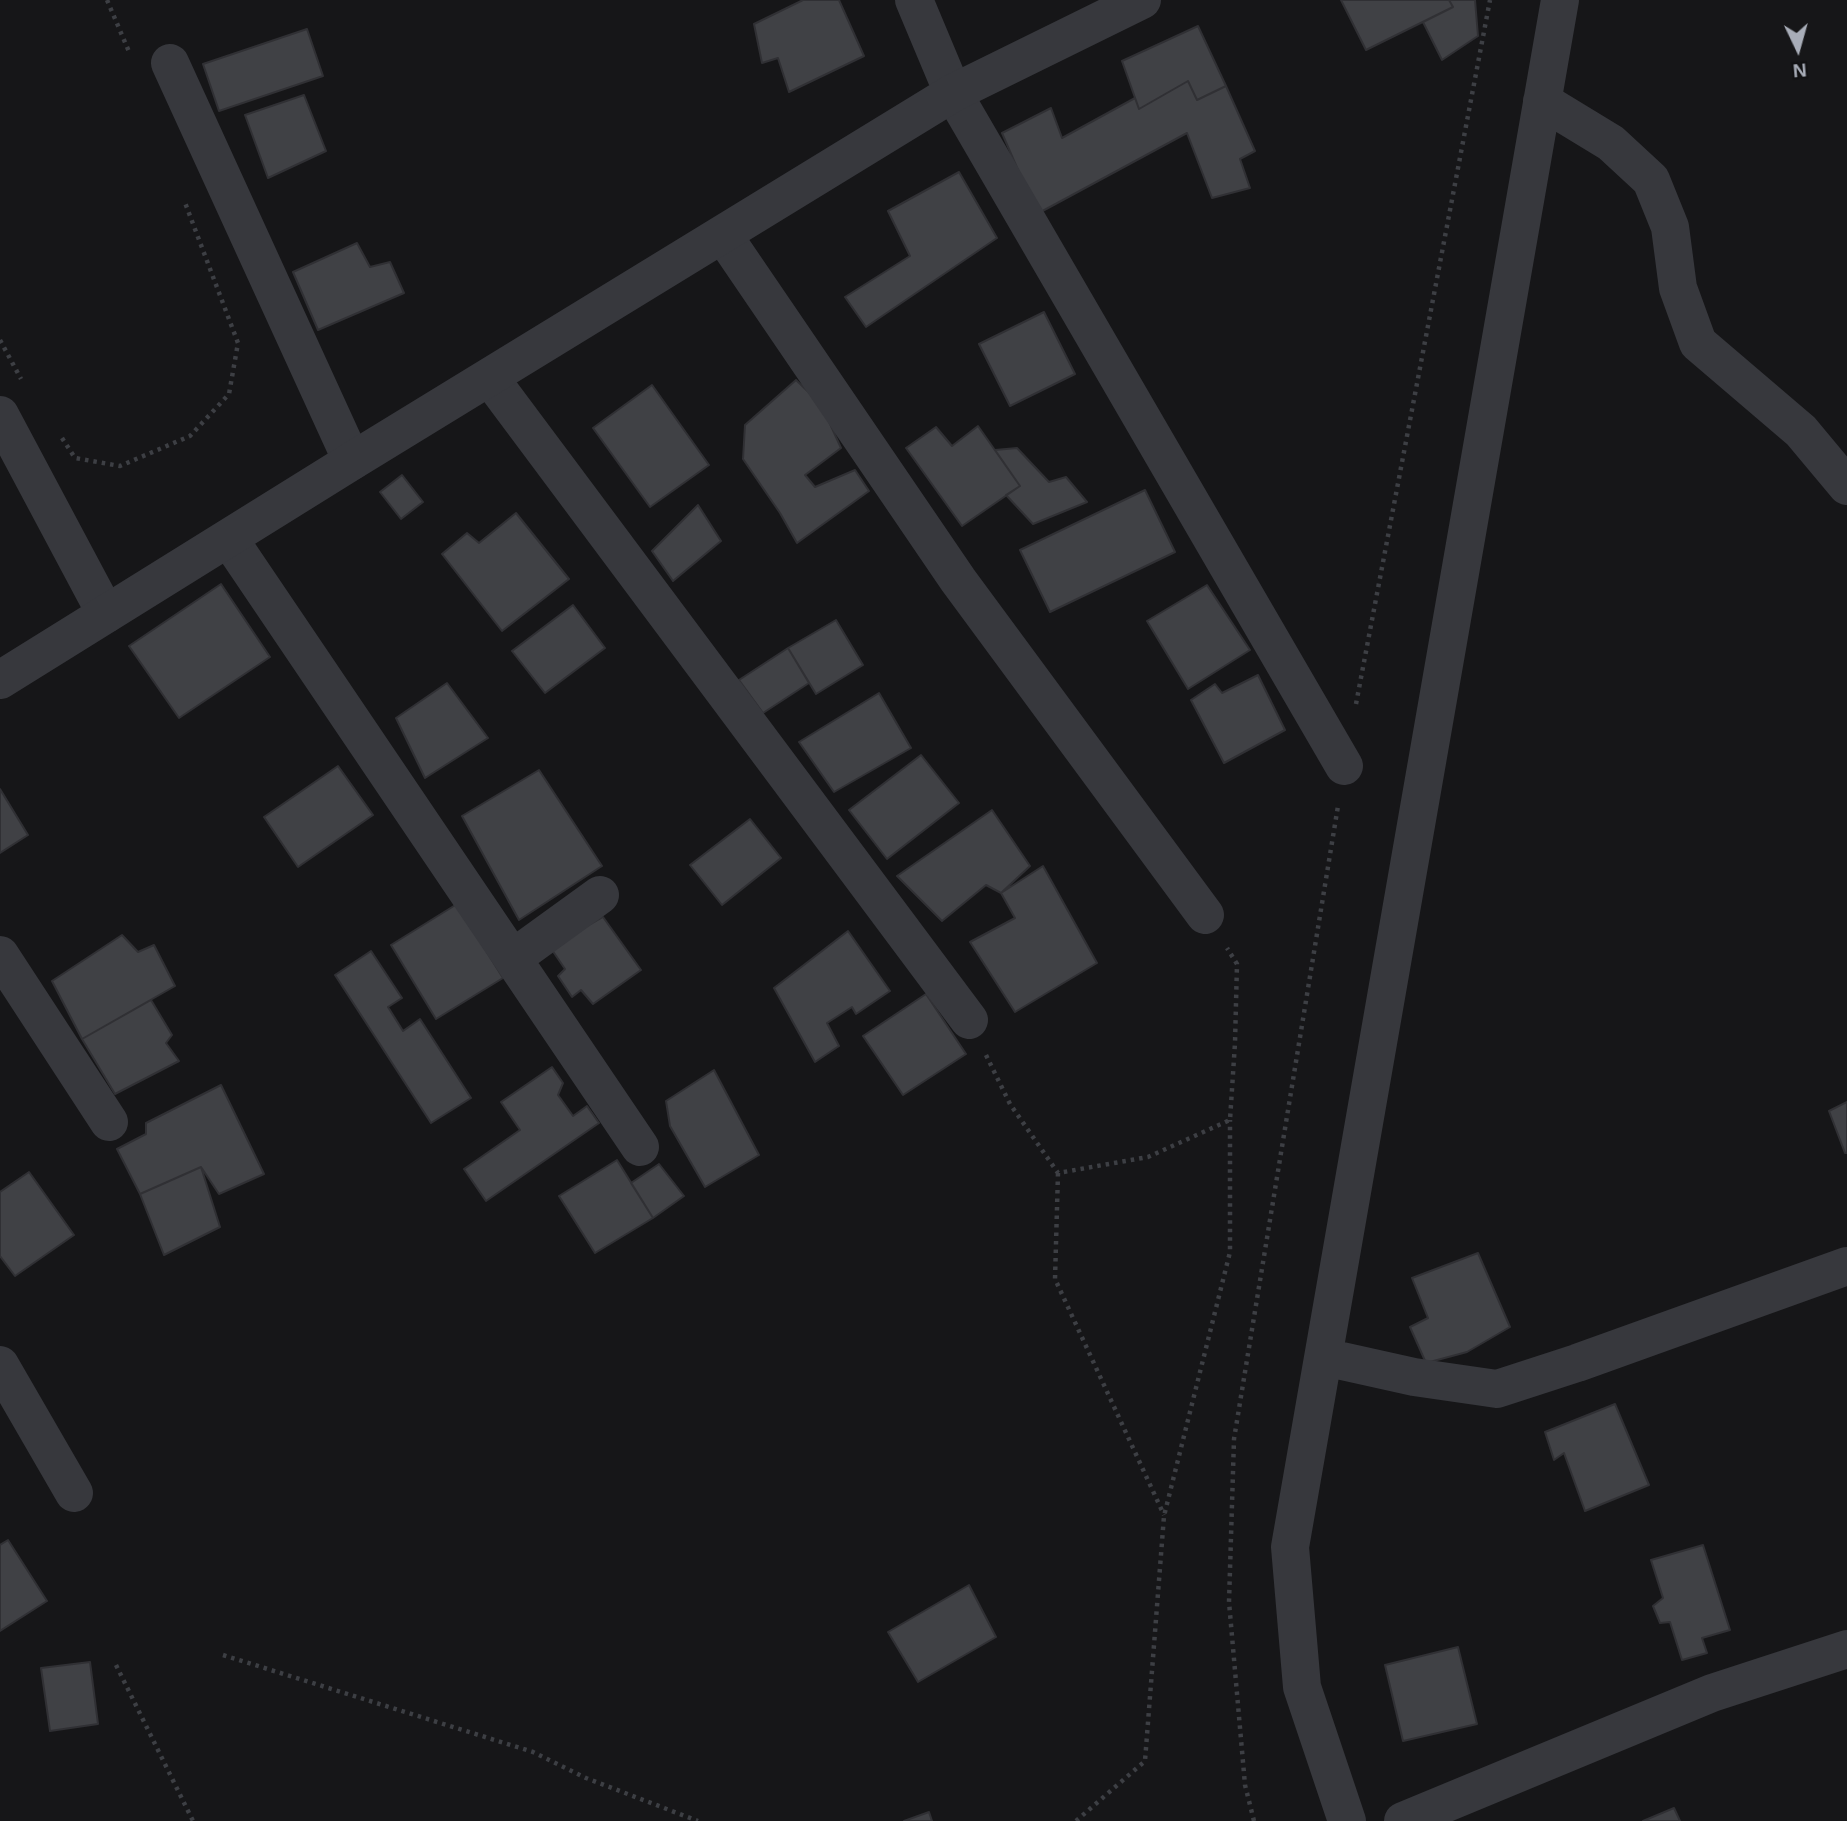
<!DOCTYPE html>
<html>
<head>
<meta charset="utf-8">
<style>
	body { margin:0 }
	#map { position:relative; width:1847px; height:1821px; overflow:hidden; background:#161618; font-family:Helvetica,sans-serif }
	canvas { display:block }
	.north { position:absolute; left:1763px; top:14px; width:70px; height:70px; -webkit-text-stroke:5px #111113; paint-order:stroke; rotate:175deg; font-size:19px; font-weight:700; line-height:28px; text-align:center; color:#a8adb8 }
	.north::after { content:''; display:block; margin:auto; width:24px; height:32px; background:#a8adb8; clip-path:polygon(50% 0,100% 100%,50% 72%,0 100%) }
</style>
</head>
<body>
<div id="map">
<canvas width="1847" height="1821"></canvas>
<div class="north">N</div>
</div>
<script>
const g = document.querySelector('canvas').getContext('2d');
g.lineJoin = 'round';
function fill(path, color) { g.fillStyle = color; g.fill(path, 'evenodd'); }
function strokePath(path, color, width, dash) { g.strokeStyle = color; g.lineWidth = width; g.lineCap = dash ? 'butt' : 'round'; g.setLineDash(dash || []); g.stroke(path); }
const building = new Path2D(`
	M 803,0 L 839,0 L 864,56 L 789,92 L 778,58 L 762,63 L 754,24 Z
	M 1341,0 L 1449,0 L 1453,7 L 1366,50 Z
	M 1449,0 L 1475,0 L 1478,36 L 1442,60 L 1423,22 L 1453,7 Z
	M 1198,26 L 1226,86 L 1197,100 L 1188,81 L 1139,109 L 1122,61 Z
	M 307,29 L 323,76 L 219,111 L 203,64 Z
	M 1188,81 L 1197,100 L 1226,86 L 1255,151 L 1240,159 L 1250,188 L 1212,198 L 1187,133 L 1037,214 L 1002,133 L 1051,108 L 1062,138 L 1135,98 L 1139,109 Z
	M 304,95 L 326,151 L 268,178 L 245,115 Z
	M 959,172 L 997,238 L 866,327 L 845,297 L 910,256 L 888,211 Z
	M 357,243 L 370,267 L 390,262 L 404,293 L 318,330 L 293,272 Z
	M 1044,312 L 1075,374 L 1010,406 L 979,344 Z
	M 796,380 L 821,404 L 841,448 L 805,475 L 815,487 L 855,470 L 869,491 L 797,543 L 780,513 L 743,459 L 745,425 Z
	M 652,385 L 709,465 L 650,507 L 593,428 Z
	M 978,426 L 1020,486 L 962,526 L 906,448 L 936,427 L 952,446 Z
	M 1017,448 L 1049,482 L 1066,477 L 1087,502 L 1033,524 L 1006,495 L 1020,486 L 995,450 Z
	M 402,475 L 423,502 L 401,519 L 380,492 Z
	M 1145,490 L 1175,552 L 1050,612 L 1020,550 Z
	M 698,505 L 721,541 L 673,581 L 652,551 Z
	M 516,513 L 569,579 L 502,631 L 442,554 L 467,533 L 479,543 Z
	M 221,584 L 270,657 L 179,718 L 129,646 Z
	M 1207,585 L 1250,650 L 1188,689 L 1147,621 Z
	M 573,605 L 605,648 L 545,693 L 512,651 Z
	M 836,620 L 863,665 L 816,694 L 788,648 Z
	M 788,648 L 809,683 L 763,713 L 739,680 Z
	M 1258,675 L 1285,730 L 1224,763 L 1191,700 L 1215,684 L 1222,693 Z
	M 447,683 L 488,738 L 425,778 L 396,718 Z
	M 879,693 L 911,748 L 834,792 L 799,742 Z
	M 921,755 L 959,803 L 887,859 L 849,810 Z
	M 338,766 L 373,815 L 298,867 L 264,817 Z
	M 539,770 L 602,866 L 519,920 L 462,816 Z
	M 0,789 L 28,835 L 0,853 Z
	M 992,810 L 1030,866 L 1001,893 L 986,885 L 942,921 L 897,876 Z
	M 750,819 L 781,858 L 722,905 L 690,865 Z
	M 1043,866 L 1097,963 L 1015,1012 L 970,942 L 1015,918 L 1001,893 Z
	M 457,904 L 503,978 L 436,1019 L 391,945 Z
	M 603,917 L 641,970 L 593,1004 L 581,990 L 572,997 L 558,976 L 565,969 L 550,947 Z
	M 848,931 L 890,991 L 856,1014 L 852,1007 L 827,1023 L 839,1046 L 815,1062 L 774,988 Z
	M 122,935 L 138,952 L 154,945 L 175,986 L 82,1039 L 52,981 Z
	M 371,951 L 402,998 L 388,1007 L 403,1031 L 420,1019 L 471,1098 L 431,1123 L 335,975 Z
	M 926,994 L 966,1054 L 903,1095 L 863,1036 Z
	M 151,1000 L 172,1035 L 166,1043 L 179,1061 L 115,1094 L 82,1039 Z
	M 552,1067 L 563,1083 L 558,1095 L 573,1116 L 587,1106 L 599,1123 L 486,1201 L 464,1169 L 520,1130 L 501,1102 Z
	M 714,1070 L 759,1155 L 705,1187 L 670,1126 L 666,1101 Z
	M 221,1085 L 264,1174 L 219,1194 L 201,1167 L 140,1194 L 117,1149 L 146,1134 L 146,1123 Z
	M 1847,1102 L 1847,1153 L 1845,1153 L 1829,1111 Z
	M 617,1160 L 653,1218 L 595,1253 L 559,1196 Z
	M 659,1164 L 684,1196 L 653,1218 L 631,1183 Z
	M 201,1167 L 220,1227 L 164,1255 L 140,1194 Z
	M 29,1172 L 74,1235 L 15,1276 L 0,1256 L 0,1192 Z
	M 1478,1253 L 1510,1327 L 1467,1352 L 1426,1363 L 1410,1327 L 1428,1318 L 1412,1278 Z
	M 1615,1404 L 1649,1485 L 1585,1511 L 1564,1453 L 1554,1460 L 1545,1432 Z
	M 8,1540 L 47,1601 L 0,1631 L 0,1545 Z
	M 1703,1545 L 1730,1630 L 1702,1638 L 1707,1653 L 1682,1660 L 1670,1622 L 1660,1623 L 1653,1606 L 1663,1598 L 1651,1560 Z
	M 969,1585 L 996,1637 L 918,1682 L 888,1632 Z
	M 1458,1647 L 1477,1724 L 1403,1741 L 1385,1665 Z
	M 90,1662 L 98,1724 L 50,1731 L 41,1668 Z
	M 1674,1808 L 1680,1821 L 1643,1821 Z
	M 929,1812 L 932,1821 L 904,1821 Z`);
fill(building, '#404145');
strokePath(building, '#303034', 2);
strokePath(new Path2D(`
	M 107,0 L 130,54
	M 0,340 L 21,379
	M 62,438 L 75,458 L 120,466 L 190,436 L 229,394 L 238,343 L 184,200
	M 1356,704 L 1490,0
	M 986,1055 L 1010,1104 L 1058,1173 L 1148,1157 L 1230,1120 L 1235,1043 L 1237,964 L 1227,948
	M 1058,1173 L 1055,1279 L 1164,1515
	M 223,1655 L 533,1752 L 586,1778 L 698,1821
	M 116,1665 L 193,1821
	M 1076,1821 L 1145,1761 L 1164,1516 L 1230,1252 L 1230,1120
	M 1254,1821 L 1245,1785 L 1229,1602 L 1234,1439 L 1338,806`), '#3d3f44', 4.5, [3.5, 5]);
strokePath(new Path2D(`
	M 914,0 L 953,93 L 1344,766
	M 170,63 L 352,461
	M 1542,101 L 1611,143 L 1651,180 L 1670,227 L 1678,288 L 1698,343 L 1801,431 L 1847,486
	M 723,235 L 958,580 L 1205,915
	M 490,378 L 969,1020
	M 0,415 L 106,614
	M 229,539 L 640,1147
	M 0,955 L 109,1122
	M 513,958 L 600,895
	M 1324,1357 L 1414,1377 L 1497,1389 L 1577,1363 L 1847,1266
	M 0,1365 L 74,1493
	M 1347,1821 L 1302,1687 L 1290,1547 L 1560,0`), '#37383d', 38);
strokePath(new Path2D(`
	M 0,680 L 352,461 L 953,93 L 1142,0
	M 1403,1821 L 1712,1693 L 1847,1649`), '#37383d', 38);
</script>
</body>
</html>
